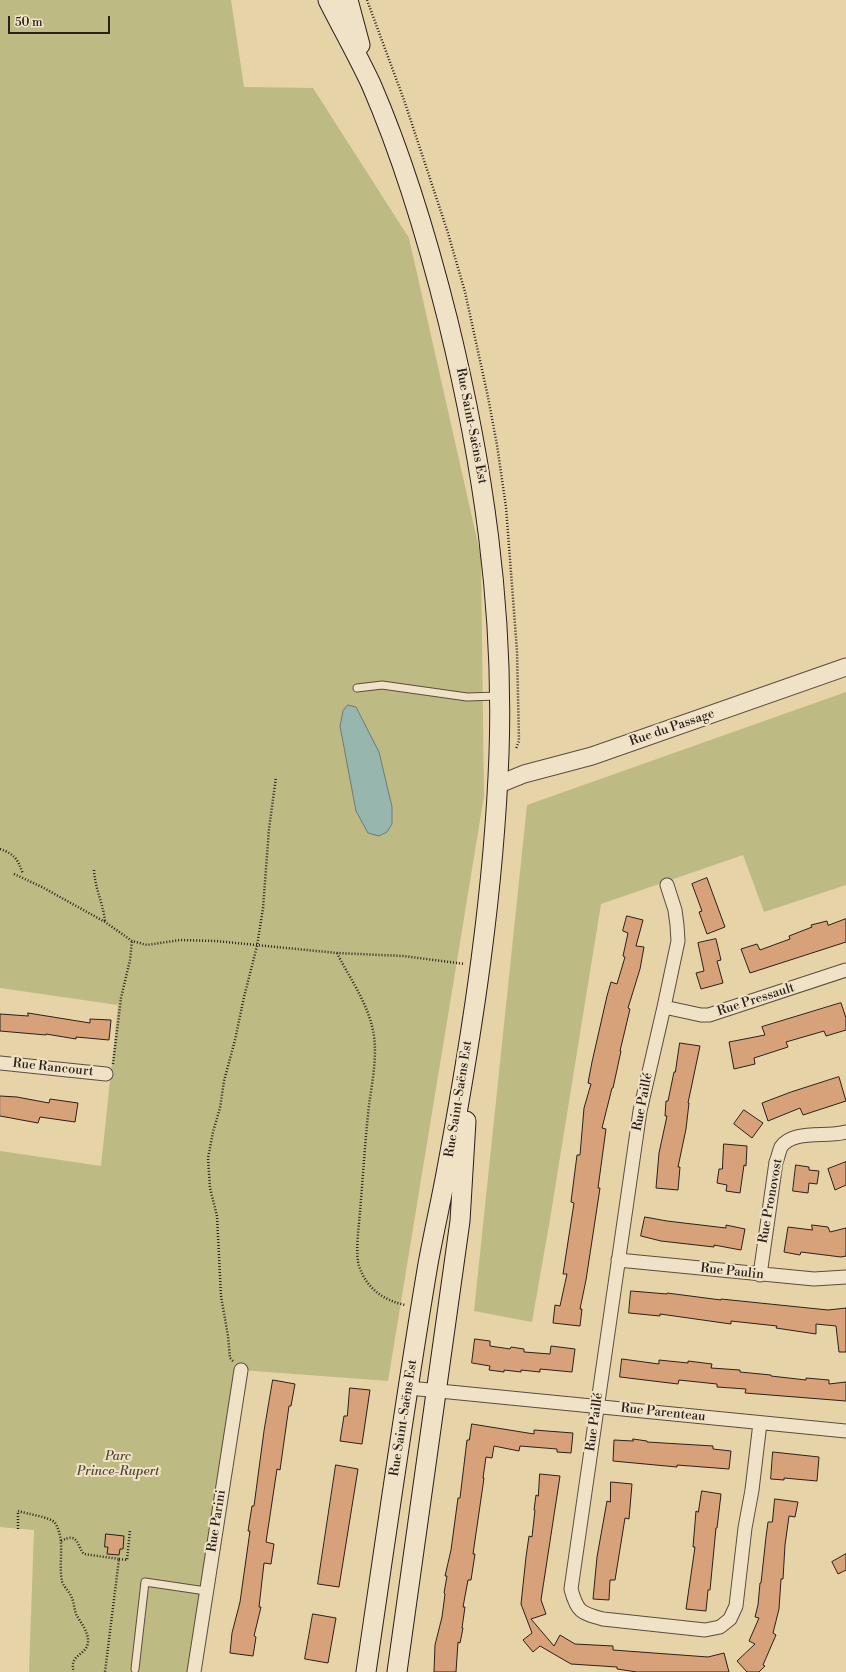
<!DOCTYPE html>
<html>
<head>
<meta charset="utf-8">
<style>
	body { margin:0 }
	#map { position:relative; width:846px; height:1672px; overflow:hidden; background:#e7d3a8; font-family:"Libre Bodoni",serif }
	canvas { display:block }
	.scale { position:absolute; left:8px; top:16px; width:102px; height:18px; box-sizing:border-box; border:2px solid #2c201b; border-top:0; padding-left:5px; font-size:12px; line-height:14px; white-space:nowrap; color:#2c201b; -webkit-text-stroke:3px #efe2c6; paint-order:stroke }
</style>
</head>
<body>
<div id="map">
<canvas width="846" height="1672"></canvas>
<div class="scale">50 m</div>
</div>
<script>
const g = document.querySelector('canvas').getContext('2d');
g.lineJoin = 'round';
function fill(path, color) { g.fillStyle = color; g.fill(path, 'evenodd'); }
function strokePath(path, color, width, dash) { g.strokeStyle = color; g.lineWidth = width; g.lineCap = dash ? 'butt' : 'round'; g.setLineDash(dash || []); g.stroke(path); }
function drawText(font, color, halo, rows, align = 'center') {
  g.font = font + ' "Libre Bodoni",serif'; g.lineWidth = 4; g.setLineDash([]); g.textBaseline = 'middle'; g.strokeStyle = halo; g.fillStyle = color; for (const [text, x, y, turn = 0] of rows) {
    g.save(); g.translate(x, y); g.rotate((+turn || 0) * Math.PI / 180); g.textAlign = isNaN(turn) ? turn : align; if (halo) g.strokeText(text, 0, 0); g.fillText(text, 0, 0); g.restore();
  }
}
fill(new Path2D(`
	M 0,0 L 231,0 L 244,87 L 313,88 L 409,238 L 481,557 L 484,796 L 388,1381 L 241,1370 L 194,1672 L 29,1672 L 34,1530 L 0,1527 L 0,1151 L 101,1166 L 118,1005 L 0,988 ZM 379,752 L 392,807 L 392,824 Z
	M 846,692 L 846,885 L 764,912 L 743,855 L 601,904 L 550,1219 L 532,1322 L 474,1311 L 527,805 Z`), '#bdba83');
const water = new Path2D(`
	M 348,705 L 356,707 L 379,752 L 392,807 L 392,824 L 387,832 L 379,836 L 368,833 L 356,811 L 340,726 L 343,711 Z`);
fill(water, '#97b7ae');
strokePath(water, '#6c7b73', 1);
const building = new Path2D(`
	M 707,878 L 725,927 L 707,934 L 699,912 L 702,911 L 692,884 Z
	M 627,916 L 643,920 L 636,946 L 644,947 L 640,969 L 628,1008 L 630,1009 L 620,1051 L 621,1051 L 613,1088 L 612,1088 L 602,1128 L 606,1129 L 598,1188 L 600,1188 L 586,1280 L 580,1309 L 582,1309 L 580,1326 L 553,1323 L 555,1305 L 560,1306 L 567,1274 L 563,1274 L 574,1203 L 571,1202 L 577,1155 L 580,1155 L 584,1108 L 591,1084 L 588,1083 L 592,1062 L 607,996 L 611,982 L 617,984 L 625,957 L 623,956 L 628,933 L 623,931 Z
	M 846,919 L 846,942 L 750,973 L 741,949 L 757,944 L 760,950 L 790,939 L 789,936 L 812,927 L 811,925 L 827,921 L 828,925 Z
	M 716,939 L 721,960 L 717,961 L 723,983 L 701,989 L 696,973 L 704,971 L 698,943 Z
	M 841,1003 L 846,1018 L 846,1030 L 826,1036 L 824,1031 L 786,1042 L 788,1047 L 754,1058 L 755,1064 L 734,1069 L 729,1042 L 765,1035 L 762,1027 Z
	M 28,1013 L 90,1023 L 90,1019 L 111,1020 L 109,1040 L 76,1037 L 76,1039 L 46,1034 L 46,1035 L 0,1031 L 0,1014 L 28,1016 Z
	M 680,1043 L 700,1046 L 688,1103 L 689,1103 L 686,1129 L 678,1167 L 680,1167 L 678,1190 L 656,1188 L 659,1153 L 667,1116 L 665,1116 L 666,1101 L 668,1101 L 674,1072 L 675,1072 Z
	M 839,1077 L 846,1101 L 803,1115 L 800,1108 L 768,1121 L 762,1103 L 791,1092 Z
	M 0,1096 L 17,1097 L 49,1103 L 50,1099 L 78,1103 L 75,1122 L 40,1117 L 38,1123 L 0,1116 Z
	M 744,1110 L 763,1123 L 752,1138 L 734,1124 Z
	M 724,1144 L 747,1146 L 746,1166 L 744,1165 L 740,1193 L 726,1191 L 727,1185 L 717,1183 L 719,1169 L 722,1169 Z
	M 846,1162 L 846,1185 L 835,1190 L 828,1169 Z
	M 796,1165 L 809,1167 L 809,1170 L 819,1171 L 817,1184 L 809,1183 L 808,1193 L 793,1191 Z
	M 645,1217 L 667,1221 L 726,1228 L 726,1225 L 745,1229 L 741,1250 L 714,1245 L 714,1247 L 661,1241 L 641,1236 Z
	M 812,1225 L 828,1227 L 830,1232 L 846,1228 L 846,1256 L 841,1257 L 801,1252 L 800,1255 L 784,1252 L 788,1227 L 812,1230 Z
	M 631,1291 L 667,1294 L 667,1293 L 721,1300 L 721,1299 L 828,1310 L 846,1308 L 846,1352 L 839,1352 L 836,1326 L 816,1324 L 816,1334 L 776,1328 L 777,1326 L 731,1321 L 731,1324 L 660,1314 L 660,1316 L 629,1313 Z
	M 475,1339 L 490,1341 L 490,1346 L 510,1349 L 511,1347 L 524,1349 L 524,1352 L 550,1354 L 551,1346 L 575,1349 L 572,1372 L 540,1369 L 540,1372 L 521,1370 L 521,1372 L 504,1370 L 504,1372 L 489,1370 L 490,1366 L 472,1363 Z
	M 622,1359 L 659,1364 L 659,1360 L 688,1363 L 688,1361 L 712,1364 L 711,1368 L 740,1370 L 740,1372 L 771,1375 L 771,1376 L 806,1380 L 806,1378 L 829,1380 L 829,1384 L 846,1382 L 846,1401 L 745,1393 L 746,1389 L 717,1387 L 717,1384 L 679,1380 L 678,1384 L 620,1377 Z
	M 273,1380 L 295,1384 L 291,1406 L 289,1406 L 280,1470 L 277,1469 L 266,1542 L 274,1544 L 271,1564 L 264,1563 L 259,1607 L 261,1607 L 254,1636 L 256,1637 L 253,1656 L 230,1653 L 232,1633 L 240,1602 L 250,1531 L 248,1531 L 252,1506 L 254,1506 L 264,1431 Z
	M 350,1388 L 370,1390 L 362,1444 L 340,1441 L 344,1416 L 347,1416 Z
	M 472,1424 L 534,1434 L 534,1430 L 573,1433 L 571,1453 L 557,1452 L 557,1449 L 520,1446 L 519,1451 L 494,1446 L 492,1458 L 486,1457 L 483,1478 L 484,1478 L 473,1554 L 475,1554 L 471,1580 L 468,1580 L 463,1607 L 465,1607 L 462,1628 L 463,1628 L 460,1643 L 458,1642 L 456,1672 L 434,1672 L 435,1645 L 442,1617 L 445,1594 L 444,1593 L 447,1576 L 445,1576 L 451,1550 L 458,1498 L 460,1498 L 467,1440 L 469,1440 Z
	M 633,1439 L 647,1441 L 647,1442 L 713,1446 L 713,1449 L 731,1451 L 729,1469 L 677,1465 L 677,1467 L 613,1461 L 614,1440 L 633,1441 Z
	M 773,1452 L 819,1457 L 817,1481 L 784,1478 L 784,1480 L 771,1479 Z
	M 336,1465 L 358,1469 L 339,1587 L 318,1584 Z
	M 540,1474 L 560,1476 L 541,1600 L 546,1614 L 531,1619 L 554,1646 L 560,1635 L 575,1644 L 613,1646 L 613,1650 L 708,1657 L 724,1653 L 729,1672 L 637,1672 L 617,1669 L 617,1667 L 571,1664 L 540,1646 L 533,1652 L 523,1640 L 532,1633 L 521,1604 L 526,1557 L 529,1536 L 532,1537 L 535,1510 L 534,1510 L 536,1495 L 538,1496 Z
	M 611,1482 L 632,1484 L 629,1519 L 625,1518 L 615,1580 L 610,1580 L 609,1600 L 593,1599 L 597,1557 L 607,1501 L 610,1502 Z
	M 702,1491 L 721,1494 L 717,1528 L 716,1528 L 710,1590 L 708,1590 L 706,1611 L 686,1609 L 695,1547 L 693,1547 L 696,1511 L 698,1512 Z
	M 775,1499 L 798,1502 L 795,1517 L 789,1516 L 785,1545 L 783,1579 L 781,1579 L 779,1609 L 773,1633 L 776,1635 L 763,1665 L 765,1666 L 759,1672 L 747,1672 L 737,1661 L 755,1644 L 749,1641 L 759,1618 L 755,1617 L 758,1605 L 760,1583 L 761,1583 L 766,1537 L 768,1522 L 772,1522 Z
	M 106,1534 L 124,1536 L 123,1549 L 120,1549 L 119,1555 L 107,1554 L 108,1547 L 105,1547 Z
	M 846,1554 L 846,1570 L 838,1574 L 832,1562 Z
	M 313,1614 L 336,1618 L 328,1663 L 305,1659 Z`);
fill(building, '#d7a279');
strokePath(building, '#2c201b', 1);
const service = new Path2D(`
	M 357,688 L 382,685 L 467,697 L 498,696
	M 135,1669 L 145,1582 L 206,1591`);
const minor = new Path2D(`
	M 667,885 L 675,910 L 677,925 L 678,941 L 664,1007 L 640,1111 L 571,1589 C 577,1612 581,1613 603,1619 L 705,1630 L 720,1627 L 730,1619 L 736,1606 L 745,1528 L 752,1490 L 760,1423
	M 664,1007 L 701,1015 L 709,1015 L 846,970
	M 0,1063 L 106,1074
	M 618,1260 L 814,1279 L 846,1277
	M 760,1275 L 776,1162 C 778,1158 779,1151 781,1147 C 793,1129 827,1138 846,1132
	M 409,1388 L 846,1431
	M 194,1672 L 241,1370`);
const tertiary = new Path2D(`
	M 497,785 L 524,774 L 592,756 L 846,667`);
const secondary = new Path2D(`
	M 328,0 C 342,28 358,56 371,84 C 404,160 428,241 448,321 C 483,464 504,607 499,754 C 494,891 473,1029 448,1163 C 442,1197 434,1231 428,1264 C 405,1400 386,1536 366,1672
	M 348,0 L 360,45
	M 397,1672 L 460,1221 L 466,1121`);
strokePath(service, '#5b4d3e', 9);
strokePath(minor, '#5b4d3e', 15);
strokePath(tertiary, '#5b4d3e', 19);
strokePath(secondary, '#2c201b', 21);
strokePath(new Path2D(`
	M 367,0 L 404,100 L 448,233 L 465,292 L 488,397 L 497,445 L 506,507 L 517,651 L 519,741 L 516,749
	M 0,849 C 15,854 18,860 23,874
	M 94,870 C 95,889 103,903 105,921
	M 14,874 L 42,887 L 105,922 L 132,941 L 147,945 L 180,940 L 216,941 L 337,953 L 403,956 L 465,964
	M 337,953 C 351,981 369,1004 374,1036 C 377,1059 372,1083 369,1105 C 365,1141 363,1176 360,1212 C 359,1225 355,1254 359,1266 C 367,1289 383,1300 405,1305
	M 113,1064 L 121,998 L 130,960 L 132,941
	M 233,1361 L 230,1358 L 228,1336 L 221,1296 L 217,1216 L 210,1188 L 208,1158 L 213,1132 L 220,1108 L 224,1081 L 235,1040 L 244,997 L 257,946 L 263,908 L 269,829 L 276,777
	M 18,1529 L 18,1511 C 27,1514 51,1517 55,1523 C 66,1540 58,1562 62,1581 C 63,1586 69,1591 71,1596 C 74,1602 74,1608 76,1614 C 80,1622 89,1632 88,1642 C 87,1656 68,1654 74,1672
	M 61,1541 C 79,1531 77,1547 84,1554 L 119,1559 L 105,1672
	M 119,1559 L 127,1560 L 130,1530`), '#2c201b', 2.5, [1, 2]);
strokePath(service, '#efe2c6', 7);
strokePath(minor, '#efe2c6', 13);
strokePath(tertiary, '#efe2c6', 17);
strokePath(secondary, '#efe2c6', 19);
drawText('13px', '#2c201b', '#efe2c6', [
	["Rue Saint-Saëns Est",471,426,79],
	["Rue du Passage",672,728,-19],
	["Rue Pressault",756,1000,-18],
	["Rue Rancourt",53,1068,6],
	["Rue Saint-Saëns Est",459,1099,-81],
	["Rue Paillé",643,1102,-79],
	["Rue Pronovost",771,1201,-80],
	["Rue Paulin",732,1272,6],
	["Rue Parenteau",663,1413,6],
	["Rue Saint-Saëns Est",404,1418,-81],
	["Rue Paillé",595,1422,-82],
	["Rue Parini",217,1521,-81]
]);
drawText('italic 13px', '#504635', '#efe2c6', [
	["Parc",118,1457],
	["Prince-Rupert",118,1472]
]);
</script>
</body>
</html>
